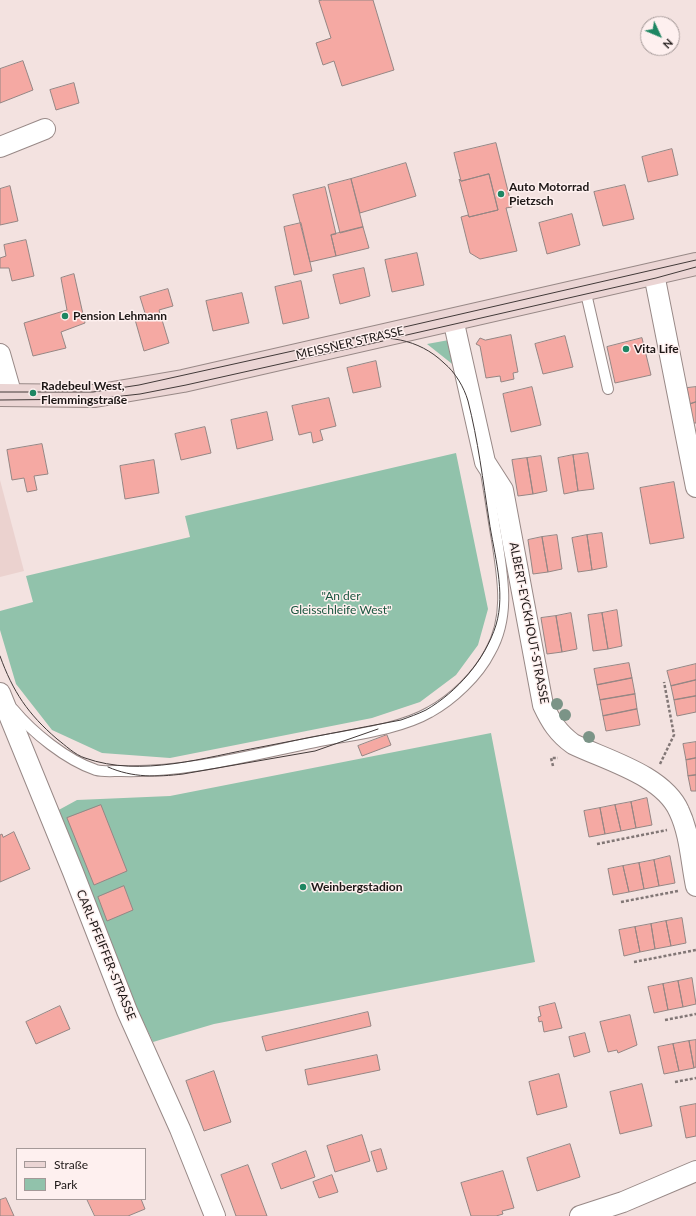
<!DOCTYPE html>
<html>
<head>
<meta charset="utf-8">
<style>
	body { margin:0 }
	#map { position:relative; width:696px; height:1216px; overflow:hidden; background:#f3e2e0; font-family:Lato,sans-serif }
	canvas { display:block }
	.legend { position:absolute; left:16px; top:1148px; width:130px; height:52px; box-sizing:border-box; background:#fef0ef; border:1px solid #a49998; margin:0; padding:5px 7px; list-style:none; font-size:12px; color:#1d1716 }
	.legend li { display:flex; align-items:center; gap:8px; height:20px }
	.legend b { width:20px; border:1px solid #a49998 }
	.north { position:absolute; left:640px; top:16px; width:40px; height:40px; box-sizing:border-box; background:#fef0ef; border:1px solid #a49998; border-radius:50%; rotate:134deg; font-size:11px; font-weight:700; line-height:16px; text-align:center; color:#1d1716 }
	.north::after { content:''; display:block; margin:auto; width:14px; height:18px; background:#1e8662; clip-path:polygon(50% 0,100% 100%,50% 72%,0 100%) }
</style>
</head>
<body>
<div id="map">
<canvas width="696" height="1216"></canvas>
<ul class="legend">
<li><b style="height:5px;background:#ebd5d4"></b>Straße</li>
<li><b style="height:11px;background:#91c2ab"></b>Park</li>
</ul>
<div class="north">N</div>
</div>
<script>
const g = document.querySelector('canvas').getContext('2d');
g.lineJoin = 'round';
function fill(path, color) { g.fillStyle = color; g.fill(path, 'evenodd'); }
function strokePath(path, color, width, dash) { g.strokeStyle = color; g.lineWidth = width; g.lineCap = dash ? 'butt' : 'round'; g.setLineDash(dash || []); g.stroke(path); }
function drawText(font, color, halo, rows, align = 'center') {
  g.font = font + ' Lato,sans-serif'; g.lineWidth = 3; g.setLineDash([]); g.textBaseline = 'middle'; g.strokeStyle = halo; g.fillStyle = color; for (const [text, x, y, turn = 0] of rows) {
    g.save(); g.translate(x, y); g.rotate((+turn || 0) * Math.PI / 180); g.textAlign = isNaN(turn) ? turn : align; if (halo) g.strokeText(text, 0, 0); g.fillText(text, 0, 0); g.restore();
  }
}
fill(new Path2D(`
	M 0,480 L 24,571 L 0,577 Z`), '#ebd2cf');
fill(new Path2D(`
	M 449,340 L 456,367 L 427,344 Z
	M 456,453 L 488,609 L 478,645 L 456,675 L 420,702 L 372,718 L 170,758 L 102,753 L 52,730 L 16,684 L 0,630 L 0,611 L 33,602 L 26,576 L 190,537 L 185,516 Z
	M 491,733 L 535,962 L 214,1024 L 153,1042 L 119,972 L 55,812 L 77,800 L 170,796 Z`), '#91c2ab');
const building = new Path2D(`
	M 323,0 L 373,0 L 394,70 L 342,86 L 334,61 L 323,65 L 316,43 L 331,38 L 319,1 Z
	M 23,61 L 33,90 L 0,103 L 0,69 Z
	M 74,83 L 79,103 L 56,110 L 50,90 Z
	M 496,143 L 512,207 L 506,208 L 517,251 L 480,259 L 470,253 L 461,217 L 468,215 L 469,217 L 498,210 L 489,174 L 461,181 L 454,153 Z
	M 672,149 L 678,175 L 648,182 L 642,157 Z
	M 406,163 L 416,196 L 360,213 L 351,179 Z
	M 489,174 L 498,210 L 469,217 L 459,179 L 461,181 Z
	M 351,179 L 363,227 L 340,233 L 328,185 Z
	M 625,185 L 634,219 L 603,226 L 594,192 Z
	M 10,186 L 18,221 L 0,225 L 0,189 Z
	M 325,187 L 336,234 L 331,235 L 336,256 L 310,262 L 293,195 Z
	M 572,214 L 580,245 L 547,254 L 539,223 Z
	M 301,223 L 312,271 L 294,275 L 284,227 Z
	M 363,227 L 369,248 L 336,256 L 331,235 Z
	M 26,240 L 34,276 L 12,281 L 9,268 L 0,268 L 0,258 L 6,256 L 4,245 Z
	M 417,253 L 424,285 L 392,292 L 385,260 Z
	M 364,268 L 370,296 L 340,304 L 333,275 Z
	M 74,274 L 85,323 L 61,332 L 66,348 L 33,356 L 24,323 L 67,310 L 61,278 Z
	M 301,281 L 309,318 L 283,324 L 275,287 Z
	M 168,289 L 173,306 L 159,310 L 169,343 L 144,351 L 134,316 L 145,313 L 140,297 Z
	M 242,293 L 249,323 L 213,331 L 206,301 Z
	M 511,335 L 518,372 L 513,373 L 514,379 L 501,382 L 500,376 L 486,378 L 480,346 L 476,344 L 480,338 L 485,340 Z
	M 565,336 L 573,367 L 543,374 L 535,344 Z
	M 642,338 L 651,375 L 615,383 L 607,347 Z
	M 376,361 L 381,387 L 353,393 L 347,368 Z
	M 532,387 L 541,425 L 511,432 L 503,394 Z
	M 696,387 L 696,402 L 690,404 L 687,388 Z
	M 329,398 L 336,426 L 320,430 L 323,440 L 313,443 L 311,432 L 299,435 L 292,406 Z
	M 696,402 L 696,423 L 693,423 L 690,404 Z
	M 267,412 L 273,440 L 237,449 L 231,420 Z
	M 205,427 L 211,453 L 181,460 L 175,434 Z
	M 42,444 L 48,474 L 34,476 L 37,490 L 27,492 L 24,478 L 12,480 L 7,450 Z
	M 588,453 L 594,489 L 578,491 L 573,455 Z
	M 573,455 L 578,491 L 564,494 L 558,458 Z
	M 541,456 L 547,491 L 533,494 L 527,458 Z
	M 527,458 L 533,494 L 518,496 L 512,460 Z
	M 154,460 L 159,493 L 125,499 L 120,466 Z
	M 674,482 L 684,538 L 650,544 L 640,488 Z
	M 602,533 L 607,567 L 592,570 L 587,535 Z
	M 557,535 L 562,569 L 548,572 L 542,537 Z
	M 587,535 L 592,570 L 578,572 L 572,538 Z
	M 542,537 L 548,572 L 533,574 L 528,540 Z
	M 617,610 L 622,646 L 608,649 L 602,613 Z
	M 571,613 L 577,649 L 562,652 L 556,616 Z
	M 602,613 L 608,649 L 593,651 L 588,615 Z
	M 556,616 L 562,652 L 547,654 L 541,618 Z
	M 629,663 L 632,678 L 597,685 L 594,669 Z
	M 696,664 L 696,680 L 671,686 L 667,671 Z
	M 632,678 L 635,694 L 600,700 L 597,685 Z
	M 696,680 L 696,696 L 674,700 L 671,686 Z
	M 635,694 L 637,709 L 603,716 L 600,700 Z
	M 696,696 L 696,712 L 677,716 L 674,700 Z
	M 637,709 L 640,725 L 606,731 L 603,716 Z
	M 387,735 L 391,745 L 362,756 L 358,746 Z
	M 696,742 L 696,758 L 686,760 L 683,744 Z
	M 696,758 L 696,775 L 688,776 L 686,760 Z
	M 696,775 L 696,791 L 691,791 L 688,776 Z
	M 647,798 L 652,825 L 636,828 L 631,802 Z
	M 631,802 L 636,828 L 621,831 L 615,805 Z
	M 101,805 L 127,871 L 94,885 L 67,818 Z
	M 615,805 L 621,831 L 605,834 L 600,808 Z
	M 600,808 L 605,834 L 589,837 L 584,811 Z
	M 14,832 L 30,869 L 0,882 L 0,835 L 2,834 L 3,837 Z
	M 670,856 L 675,883 L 659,886 L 654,860 Z
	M 654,860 L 659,886 L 644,889 L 639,863 Z
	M 639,863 L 644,889 L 629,892 L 623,866 Z
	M 623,866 L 629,892 L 613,895 L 608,869 Z
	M 124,886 L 133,910 L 107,921 L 98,897 Z
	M 682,918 L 686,943 L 671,946 L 666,921 Z
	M 666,921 L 671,946 L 655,949 L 651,924 Z
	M 651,924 L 655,949 L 640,952 L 635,927 Z
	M 635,927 L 640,952 L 624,956 L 619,930 Z
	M 692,978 L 696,1004 L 683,1007 L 678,981 Z
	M 678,981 L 683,1007 L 668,1010 L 663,984 Z
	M 663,984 L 668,1010 L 654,1013 L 648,987 Z
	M 555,1003 L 562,1028 L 544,1032 L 542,1021 L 539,1022 L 538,1017 L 541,1016 L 539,1007 Z
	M 60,1006 L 70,1029 L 36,1044 L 26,1022 Z
	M 368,1012 L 371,1026 L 266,1051 L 262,1037 Z
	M 630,1015 L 637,1045 L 618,1053 L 617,1050 L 608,1052 L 600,1022 Z
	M 585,1033 L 590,1052 L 574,1057 L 569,1037 Z
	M 696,1040 L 696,1067 L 694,1068 L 689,1041 Z
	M 689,1041 L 694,1068 L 679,1071 L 673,1044 Z
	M 673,1044 L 679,1071 L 664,1074 L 658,1047 Z
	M 377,1055 L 380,1070 L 308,1085 L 305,1070 Z
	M 214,1071 L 231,1122 L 204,1131 L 186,1081 Z
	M 559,1074 L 567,1107 L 537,1115 L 529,1082 Z
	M 642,1084 L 652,1126 L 620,1134 L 610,1092 Z
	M 696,1104 L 696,1136 L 686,1138 L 680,1107 Z
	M 362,1135 L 370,1161 L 335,1172 L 327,1146 Z
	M 570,1144 L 580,1177 L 537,1191 L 527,1158 Z
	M 381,1149 L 387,1169 L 377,1172 L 371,1152 Z
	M 306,1151 L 315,1177 L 281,1189 L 272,1164 Z
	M 248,1165 L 267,1216 L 236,1216 L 221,1175 Z
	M 503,1171 L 514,1208 L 502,1211 L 503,1214 L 496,1216 L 471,1216 L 461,1183 Z
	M 332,1175 L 338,1192 L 319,1198 L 313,1182 Z
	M 6,1198 L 14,1216 L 0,1216 L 0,1200 Z
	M 87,1199 L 141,1199 L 145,1209 L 128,1216 L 95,1216 Z`);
fill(building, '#f5a9a3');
strokePath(building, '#958684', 1);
const service = new Path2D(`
	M 585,289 L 608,389
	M 13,709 C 32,732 66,760 96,770 C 103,772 113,771 121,771 C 186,773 252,755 315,742 C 350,735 399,730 430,712 C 452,700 478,676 490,652 C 510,617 503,579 497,540 C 493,518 490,495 486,473`);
const minor = new Path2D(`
	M 0,147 L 45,129
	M 654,274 L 696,487
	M 453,319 L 485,462 L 503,490 L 543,705 C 551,722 558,733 573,744 C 606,760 663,775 679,811 C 690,834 691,862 696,886
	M 0,354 L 12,396
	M 0,693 L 73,872 L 127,1011 L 180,1129 L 215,1216
	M 580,1216 L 623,1202 L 696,1171`);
const secondary = new Path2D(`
	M 0,395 L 95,396 L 183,381 L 696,264`);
strokePath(service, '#988987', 12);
strokePath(minor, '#988987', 22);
strokePath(secondary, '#988987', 24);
strokePath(new Path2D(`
	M 660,764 L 674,735 L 664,682
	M 553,766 L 551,758 L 558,758
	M 597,844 L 667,830
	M 621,902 L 678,891
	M 634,962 L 696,950
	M 665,1020 L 696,1014
	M 675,1082 L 696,1078`), '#827776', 2.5, [3, 2]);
strokePath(service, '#fff', 10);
strokePath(minor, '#fff', 20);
strokePath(secondary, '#ebd5d4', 22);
strokePath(new Path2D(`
	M 374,334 L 696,260
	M 398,337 L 656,278 L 696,267
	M 0,392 L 93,392 L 139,385 L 356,337
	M 0,400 L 95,399 L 140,394 L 186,385 L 383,341
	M 0,656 C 13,692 28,714 57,739 C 65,745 75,755 85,758 C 141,778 205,757 261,747 C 307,738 354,729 401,720 C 409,717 418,714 426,710 C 457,692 485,660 496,625 C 506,592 494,554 489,520 C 483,481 478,440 468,401 C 464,387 455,372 444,363 C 418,338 386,335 351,339
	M 108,767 C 133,778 157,777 183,774 L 315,751 L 378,729`), '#423a39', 1);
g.fillStyle = '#7b9487';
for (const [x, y] of [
	[557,704],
	[565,715],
	[589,737]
]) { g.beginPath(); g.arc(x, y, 6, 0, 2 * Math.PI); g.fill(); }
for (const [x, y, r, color] of [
	[501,194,4,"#1e8662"],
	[65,316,4,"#1e8662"],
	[626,349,4,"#1e8662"],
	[33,393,4,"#1e8662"],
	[303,887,4,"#1e8662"]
]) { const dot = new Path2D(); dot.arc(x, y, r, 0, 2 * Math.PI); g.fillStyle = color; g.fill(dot); strokePath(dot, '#fef0ef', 1.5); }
drawText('bold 12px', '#1d1716', '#fef0ef', [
	["Auto Motorrad",509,187],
	["Pietzsch",509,201],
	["Pension Lehmann",73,316],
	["Vita Life",634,349],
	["Radebeul West,",41,386],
	["Flemmingstraße",41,400],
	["Weinbergstadion",311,887]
], 'left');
drawText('12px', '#1d1716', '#fef0ef', [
	["MEISSNER STRASSE",350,343,-13],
	["ALBERT-EYCKHOUT-STRASSE",529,623,79],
	["CARL-PFEIFFER-STRASSE",106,955,68]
]);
drawText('12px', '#19553e', '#fef0ef', [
	["\"An der",341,596],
	["Gleisschleife West\"",341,610]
]);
</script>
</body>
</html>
